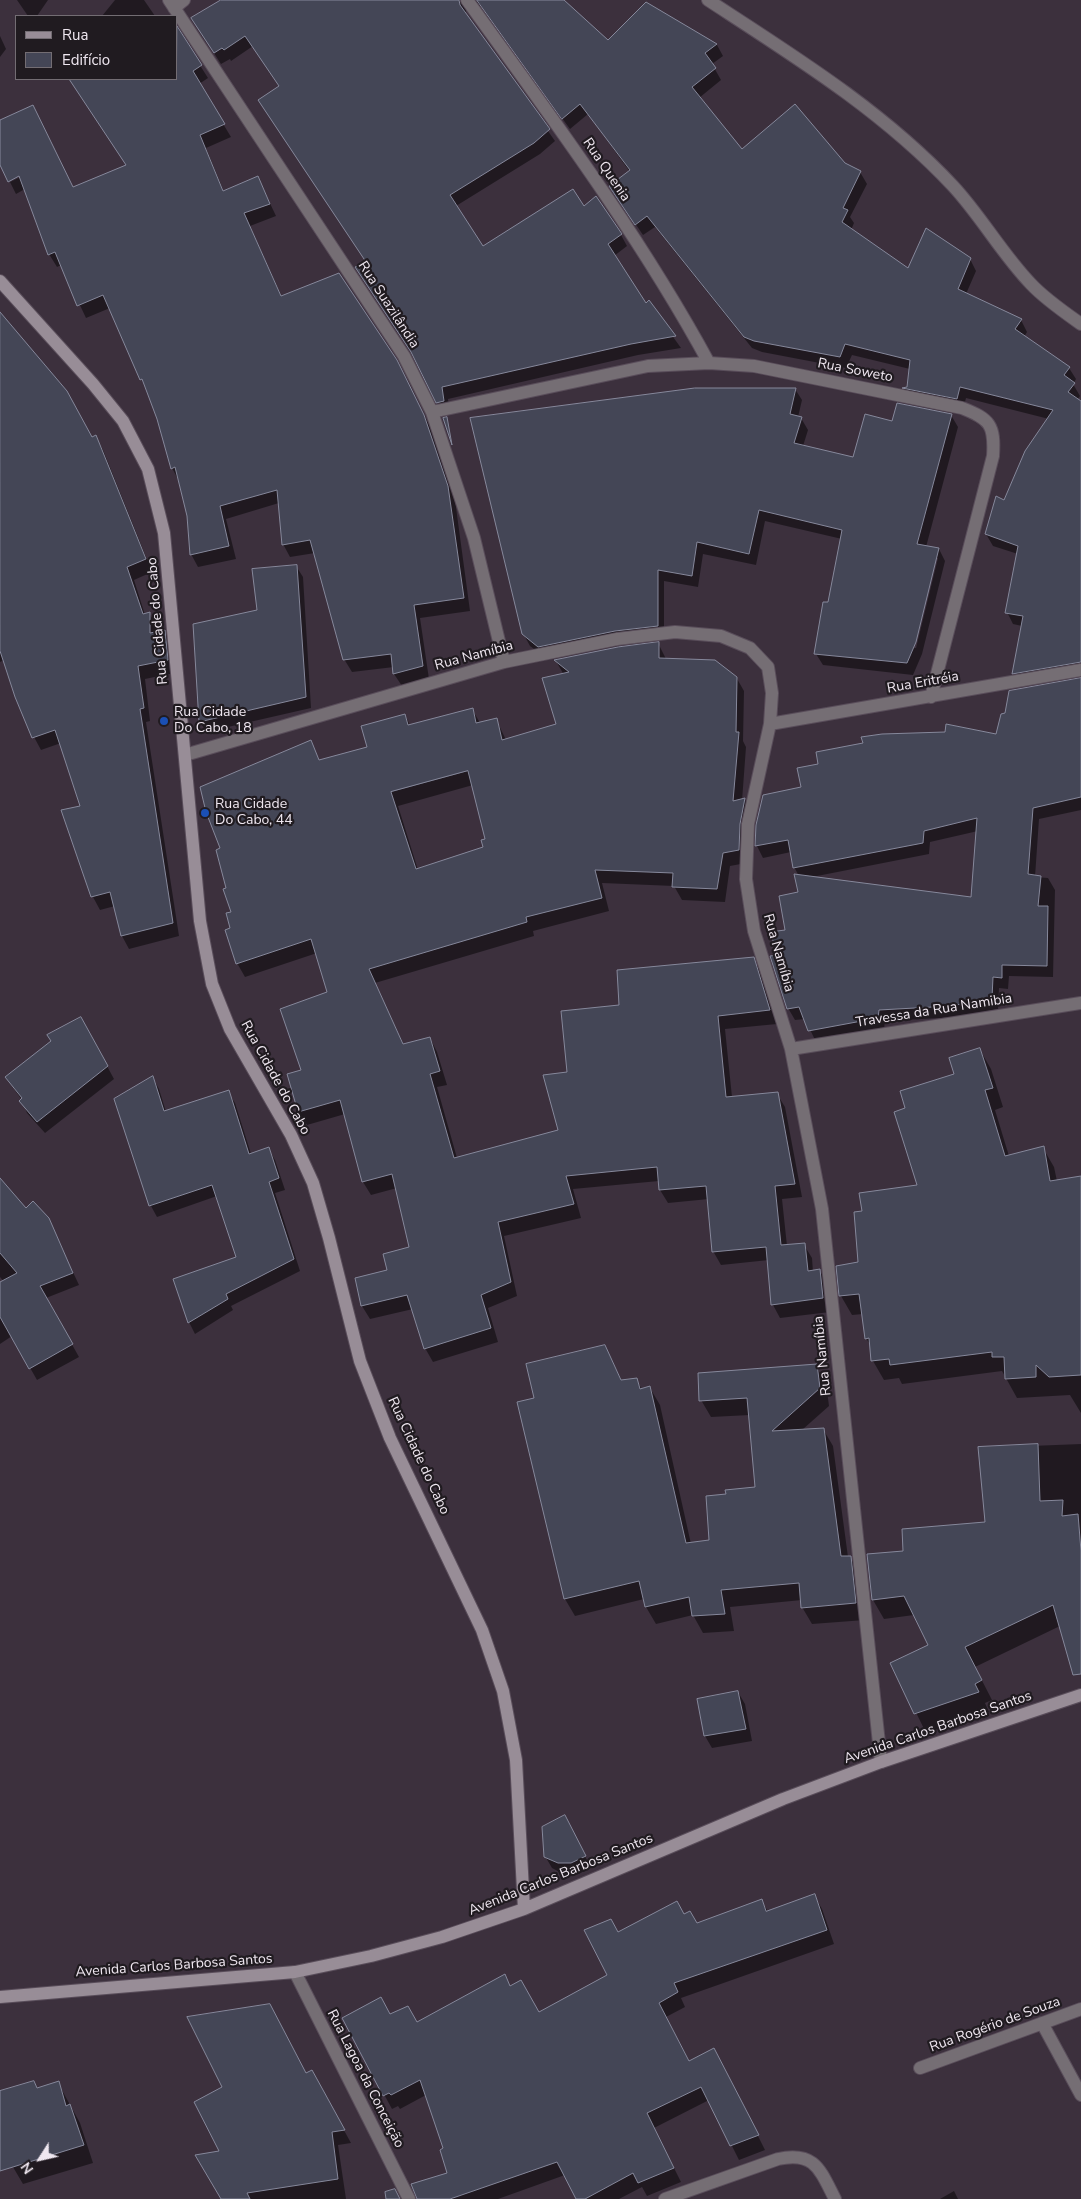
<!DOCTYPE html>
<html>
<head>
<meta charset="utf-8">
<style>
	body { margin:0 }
	#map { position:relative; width:1081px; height:2199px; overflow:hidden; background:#3c303d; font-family:"Nunito Sans",sans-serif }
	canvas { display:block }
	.legend { position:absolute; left:15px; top:15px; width:162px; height:65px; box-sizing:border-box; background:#201b20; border:1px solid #736d73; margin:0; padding:6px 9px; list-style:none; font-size:15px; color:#efe7f0 }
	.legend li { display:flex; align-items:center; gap:10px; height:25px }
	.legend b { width:25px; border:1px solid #736d73 }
	.north { position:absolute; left:15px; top:2134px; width:50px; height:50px; -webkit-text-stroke:4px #201b20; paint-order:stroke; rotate:235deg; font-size:14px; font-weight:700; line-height:20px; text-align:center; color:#efe7f0 }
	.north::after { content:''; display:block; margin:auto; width:18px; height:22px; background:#efe7f0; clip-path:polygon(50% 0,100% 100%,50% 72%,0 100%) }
</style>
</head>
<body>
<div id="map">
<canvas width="1081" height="2199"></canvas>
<ul class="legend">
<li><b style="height:6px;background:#988d97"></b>Rua</li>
<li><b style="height:14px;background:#444656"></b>Edifício</li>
</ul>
<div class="north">N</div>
</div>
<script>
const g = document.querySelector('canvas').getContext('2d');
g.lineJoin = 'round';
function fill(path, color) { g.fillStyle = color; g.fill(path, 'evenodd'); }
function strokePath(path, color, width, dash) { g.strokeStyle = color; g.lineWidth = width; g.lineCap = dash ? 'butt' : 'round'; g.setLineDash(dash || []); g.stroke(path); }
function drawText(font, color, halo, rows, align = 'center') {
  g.font = font + ' "Nunito Sans",sans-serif'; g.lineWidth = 4.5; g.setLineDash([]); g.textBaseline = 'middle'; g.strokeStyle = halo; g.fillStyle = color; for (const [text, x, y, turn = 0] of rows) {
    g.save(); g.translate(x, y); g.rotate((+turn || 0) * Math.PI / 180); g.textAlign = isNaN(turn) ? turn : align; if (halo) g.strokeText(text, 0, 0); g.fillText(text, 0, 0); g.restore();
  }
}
fill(new Path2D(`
	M 17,0 L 48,0 L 37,16 L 28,16 Z
	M 115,0 L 144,0 L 155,16 L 102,16 Z
	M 225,0 L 562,0 L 608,41 L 646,4 L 717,45 L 723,56 L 712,64 L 721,80 L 699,98 L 741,151 L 844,164 L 860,172 L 867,184 L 850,217 L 854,223 L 851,230 L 909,270 L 970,259 L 976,271 L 966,294 L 1021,320 L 1027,332 L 1024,337 L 1069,368 L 1076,379 L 1073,384 L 1080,396 L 1077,400 L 1081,402 L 1081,674 L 1020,685 L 1014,673 L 1022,626 L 1013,624 L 1007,612 L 1018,554 L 993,546 L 986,534 L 1049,419 L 966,398 L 963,410 L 910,399 L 904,389 L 908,388 L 910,369 L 852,355 L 846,368 L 762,352 L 752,348 L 655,227 L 643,235 L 618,198 L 630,172 L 588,114 L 570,129 L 482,7 L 474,3 L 466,8 L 466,15 L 555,141 L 540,154 L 456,206 L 483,248 L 584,208 L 621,235 L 627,246 L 614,256 L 645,304 L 648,302 L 681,348 L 638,355 L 448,399 L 450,413 L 444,414 L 367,263 L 267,112 L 280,87 L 253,46 L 231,61 L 230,59 L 221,64 L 200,31 Z
	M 177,29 L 208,78 L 199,84 L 231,137 L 206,148 L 224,192 L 258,178 L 276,216 L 250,226 L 282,297 L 404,374 L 431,429 L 455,500 L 470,611 L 420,618 L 429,679 L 402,686 L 394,674 L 394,667 L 352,672 L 344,659 L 315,553 L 290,557 L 283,544 L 279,503 L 226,519 L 236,559 L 198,567 L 191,554 L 189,516 L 179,481 L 172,468 L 158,419 L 148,393 L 110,308 L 86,318 L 61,265 L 57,267 L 49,254 L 25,189 L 16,194 L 10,182 L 25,175 L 0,162 L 0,122 L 33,106 L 73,188 L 127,166 L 70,79 L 176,79 Z
	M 0,36 L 6,49 L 0,57 Z
	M 0,326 L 91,438 L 96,437 L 103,450 L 152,572 L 134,580 L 145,615 L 149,613 L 157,626 L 157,633 L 164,631 L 172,644 L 174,673 L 145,679 L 150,721 L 146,722 L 179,936 L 129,949 L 122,936 L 115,906 L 100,910 L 93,897 L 63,811 L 81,807 L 61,743 L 41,750 L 34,737 L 4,660 L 0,662 Z
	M 795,389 L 802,400 L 798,417 L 801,418 L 808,430 L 803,446 L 854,459 L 892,422 L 951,415 L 958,427 L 926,547 L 939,549 L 945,561 L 922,654 L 913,675 L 823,665 L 816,654 L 829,604 L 842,539 L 765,521 L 756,565 L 703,554 L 698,587 L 664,581 L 664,637 L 623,643 L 546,658 L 530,646 L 523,633 ZM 936,558 L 938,558 L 916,648 L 913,648 Z
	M 296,566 L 303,577 L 311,708 L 206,732 L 200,721 Z
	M 658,643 L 666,659 L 712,662 L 728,670 L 736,677 L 744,691 L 743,741 L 746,747 L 742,801 L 745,800 L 752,813 L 746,863 L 730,866 L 725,902 L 682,900 L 674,886 L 602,883 L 609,911 L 533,931 L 534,936 L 375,983 L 404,1045 L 430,1038 L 437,1052 L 447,1085 L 437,1087 L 457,1158 L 559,1131 L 568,1073 L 620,1006 L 753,959 L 761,972 L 777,1024 L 725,1029 L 732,1097 L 777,1094 L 785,1107 L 802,1197 L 782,1199 L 787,1246 L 804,1245 L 812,1258 L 813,1272 L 820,1271 L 827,1284 L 830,1312 L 780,1318 L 773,1305 L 769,1260 L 721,1265 L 713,1251 L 709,1199 L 668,1203 L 660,1190 L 659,1181 L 573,1189 L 581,1218 L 504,1236 L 517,1296 L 488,1308 L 498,1342 L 433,1362 L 425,1348 L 413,1309 L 370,1319 L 362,1306 L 356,1279 L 389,1271 L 411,1248 L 397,1188 L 371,1195 L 363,1182 L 345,1114 L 307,1125 L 299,1112 L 288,1075 L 302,1071 L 329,992 L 317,953 L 245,977 L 237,963 L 232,929 L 233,913 L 221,849 L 310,742 L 320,761 L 369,748 L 405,715 L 410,725 L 472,709 L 480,723 L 496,719 L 506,740 L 558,725 L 564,675 L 556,661 ZM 473,785 L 487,840 L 484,848 L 418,870 L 398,806 Z
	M 1081,680 L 1081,810 L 1039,819 L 1035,877 L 1048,878 L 1055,890 L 1053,977 L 1009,976 L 1008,989 L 999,988 L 998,1009 L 958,1017 L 885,1021 L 884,1029 L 816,1042 L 805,1019 L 795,1020 L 788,1008 L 779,956 L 799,893 L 799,876 L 794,867 L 791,852 L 763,858 L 757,846 L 757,825 L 802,788 L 997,735 ZM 978,831 L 972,899 L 812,877 L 929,854 L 930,842 Z
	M 88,1031 L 114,1079 L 45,1133 L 27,1113 L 22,1100 L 6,1078 Z
	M 980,1050 L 991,1069 L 1003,1107 L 995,1110 L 1009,1156 L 1043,1148 L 1054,1167 L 1057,1181 L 1081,1178 L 1081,1413 L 1070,1395 L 1017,1398 L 1002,1371 L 902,1384 L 899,1378 L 884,1380 L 873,1361 L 871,1346 L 866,1338 L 863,1314 L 852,1315 L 841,1296 L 838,1267 L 859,1263 L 863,1212 L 919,1186 L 907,1109 L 956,1075 Z
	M 153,1078 L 159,1089 L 166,1112 L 228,1092 L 235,1103 L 251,1154 L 268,1148 L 275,1160 L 285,1190 L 275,1193 L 300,1271 L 231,1306 L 233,1310 L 195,1334 L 189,1322 L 238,1258 L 217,1196 L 157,1217 L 151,1206 L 116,1100 Z
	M 0,1183 L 26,1209 L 48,1219 L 79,1285 L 46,1298 L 79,1357 L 37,1380 L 12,1336 L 0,1344 L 0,1284 L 4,1282 L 0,1277 Z
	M 605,1346 L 622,1381 L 636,1380 L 642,1389 L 650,1388 L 660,1405 L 691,1544 L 710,1541 L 727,1495 L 757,1488 L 750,1415 L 711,1417 L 701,1400 L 816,1366 L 826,1383 L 829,1406 L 802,1430 L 823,1429 L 833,1446 L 848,1557 L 850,1557 L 860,1574 L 865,1620 L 812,1624 L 802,1607 L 802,1600 L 730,1607 L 734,1631 L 703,1633 L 693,1615 L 656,1624 L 646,1607 L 644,1599 L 575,1616 L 565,1599 L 535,1399 Z
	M 1081,1444 L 1081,1645 L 1060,1626 L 975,1667 L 992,1700 L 985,1703 L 989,1712 L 926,1733 L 892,1663 L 929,1646 L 914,1615 L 884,1619 L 873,1600 L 905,1552 L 987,1524 L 980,1448 Z
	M 738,1692 L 745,1704 L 752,1741 L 712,1748 L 705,1736 L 698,1700 Z
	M 571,1829 L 591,1868 L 578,1874 L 565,1875 L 552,1868 L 545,1856 Z
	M 814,1895 L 822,1909 L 834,1944 L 681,1998 L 685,2007 L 666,2017 L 690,2062 L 722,2064 L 765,2150 L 739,2160 L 709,2100 L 654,2128 L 681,2182 L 647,2196 L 642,2187 L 619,2199 L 578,2199 L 565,2175 L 498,2199 L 439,2199 L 448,2174 L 444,2149 L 426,2095 L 400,2109 L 398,2106 L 392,2109 L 343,2019 L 391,2016 L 416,2023 L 504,1975 L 511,1987 L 538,2013 L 609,1976 L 618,1934 L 684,1915 L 697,1924 L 761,1901 L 768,1911 Z
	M 307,2075 L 319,2085 L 351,2143 L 338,2145 L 346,2199 L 222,2199 L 221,2152 Z
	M 34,2082 L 38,2089 L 58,2083 L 80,2123 L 93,2163 L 23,2184 L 13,2167 L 0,2125 L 0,2092 Z
	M 954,2191 L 958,2199 L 940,2199 Z`), '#0007');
const building = new Path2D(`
	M 221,0 L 459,0 L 460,5 L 550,129 L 534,143 L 450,195 L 483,246 L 573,189 L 584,206 L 596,196 L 622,234 L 608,244 L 646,303 L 649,300 L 676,336 L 631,344 L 442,387 L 444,401 L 436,403 L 411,352 L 355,267 L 366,262 L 258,100 L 279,86 L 245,36 L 224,50 L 222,48 L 214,53 L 191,18 Z
	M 477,0 L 564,0 L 608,40 L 646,2 L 717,44 L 705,53 L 716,68 L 692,87 L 742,149 L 795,104 L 845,163 L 861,171 L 843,208 L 848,210 L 842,222 L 908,268 L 926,228 L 971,258 L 958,289 L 1022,319 L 1015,329 L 1070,367 L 1064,375 L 1075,383 L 1068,392 L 1081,401 L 1081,662 L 1012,674 L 1023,616 L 1005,613 L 1018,546 L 985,534 L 996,496 L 1004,500 L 1025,451 L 1053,410 L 960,387 L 957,399 L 902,388 L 907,387 L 910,360 L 845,344 L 840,357 L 754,341 L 744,337 L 647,216 L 635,225 L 609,186 L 630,170 L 580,104 L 562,119 Z
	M 177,26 L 202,65 L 193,71 L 225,124 L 200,135 L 223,191 L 258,176 L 270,204 L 244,213 L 281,296 L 339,273 L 397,360 L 424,415 L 448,486 L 464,598 L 414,605 L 423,666 L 393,674 L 391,654 L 343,660 L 310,540 L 282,545 L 277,490 L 220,506 L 229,546 L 190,555 L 187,516 L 175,467 L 171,469 L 157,419 L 142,379 L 140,380 L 103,295 L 77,306 L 55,252 L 48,255 L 19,176 L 8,182 L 0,165 L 0,120 L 33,105 L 73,187 L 126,165 L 69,79 L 176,79 Z
	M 0,312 L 67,391 L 92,437 L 96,435 L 146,559 L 127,567 L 143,614 L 150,612 L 150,633 L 165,630 L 168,660 L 138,666 L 144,708 L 140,709 L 173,923 L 121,936 L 110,892 L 91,897 L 61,810 L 80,806 L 55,730 L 32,738 L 15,697 L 0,651 Z
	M 695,388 L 796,388 L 790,414 L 802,417 L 794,443 L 853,457 L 865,414 L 892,421 L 897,403 L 952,414 L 917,544 L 939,548 L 916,642 L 907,663 L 814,654 L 823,602 L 828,602 L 842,530 L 759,510 L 749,554 L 697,542 L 692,576 L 658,570 L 658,626 L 615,631 L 538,647 L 522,634 L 470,418 Z
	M 447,417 L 452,445 L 443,418 Z
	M 297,565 L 306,697 L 199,722 L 193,624 L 257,610 L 252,569 Z
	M 659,642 L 659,658 L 715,660 L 737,677 L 736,732 L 739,732 L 733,801 L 745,798 L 740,824 L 739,850 L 723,853 L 717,889 L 672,887 L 673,873 L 595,870 L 602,898 L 526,917 L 527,922 L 369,969 L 403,1044 L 430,1037 L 440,1071 L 430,1074 L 454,1158 L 558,1130 L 543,1075 L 567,1072 L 561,1011 L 619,1005 L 617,970 L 754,957 L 770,1010 L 718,1016 L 726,1097 L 778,1092 L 795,1184 L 775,1186 L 781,1245 L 805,1243 L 808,1271 L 820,1269 L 823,1298 L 771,1305 L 766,1247 L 712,1252 L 706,1186 L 659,1190 L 657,1167 L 566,1176 L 574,1204 L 498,1222 L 511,1282 L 481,1295 L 491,1328 L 424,1349 L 407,1295 L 361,1306 L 355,1278 L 387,1270 L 383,1254 L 409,1247 L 392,1174 L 362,1182 L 340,1100 L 298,1112 L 287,1074 L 301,1070 L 280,1009 L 327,992 L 311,939 L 236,964 L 225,930 L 230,928 L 226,913 L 231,912 L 223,889 L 226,888 L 216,850 L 220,848 L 206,812 L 200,787 L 311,740 L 319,760 L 367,747 L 361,726 L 405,714 L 408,725 L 473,708 L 476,723 L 497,718 L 502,740 L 556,724 L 542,678 L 569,672 L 554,660 L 618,647 ZM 468,771 L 485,839 L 481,840 L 483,847 L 416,869 L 391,792 Z
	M 1081,678 L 1081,797 L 1033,808 L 1028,874 L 1041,876 L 1038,906 L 1048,906 L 1047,966 L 1002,965 L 1002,978 L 993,977 L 992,998 L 951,1006 L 879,1010 L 878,1018 L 808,1031 L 799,1007 L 787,1009 L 770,956 L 778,955 L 770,932 L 785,930 L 779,896 L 798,892 L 794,874 L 971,897 L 977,818 L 924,831 L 923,843 L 793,868 L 788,840 L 755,846 L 756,825 L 763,795 L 801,787 L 797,768 L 818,764 L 816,752 L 863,743 L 861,737 L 882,734 L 945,732 L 946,724 L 996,734 L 1001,714 L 1005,713 L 1009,691 Z
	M 81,1017 L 108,1066 L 37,1122 L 19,1101 L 22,1098 L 5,1077 L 51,1041 L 47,1035 Z
	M 980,1048 L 993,1088 L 985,1090 L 1005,1156 L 1044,1146 L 1050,1181 L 1081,1176 L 1081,1375 L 1049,1377 L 1036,1365 L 1036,1377 L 1005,1379 L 1004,1357 L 992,1357 L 992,1352 L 890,1365 L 889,1359 L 871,1361 L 869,1338 L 865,1339 L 859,1294 L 839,1296 L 836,1266 L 858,1262 L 854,1212 L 862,1211 L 859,1193 L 917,1185 L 894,1112 L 905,1108 L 900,1091 L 954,1074 L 949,1058 Z
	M 153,1076 L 164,1111 L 229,1090 L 249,1154 L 269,1147 L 279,1178 L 269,1182 L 294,1259 L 226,1294 L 228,1299 L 188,1323 L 173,1279 L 236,1257 L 212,1185 L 149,1206 L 114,1099 Z
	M 0,1178 L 26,1208 L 33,1201 L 49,1218 L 73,1273 L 40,1286 L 73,1344 L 29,1369 L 0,1317 L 0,1282 L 17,1273 L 0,1253 Z
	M 605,1345 L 621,1380 L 637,1378 L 640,1389 L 650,1386 L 686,1543 L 709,1540 L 706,1496 L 726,1494 L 725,1490 L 755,1487 L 747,1398 L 699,1401 L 698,1373 L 817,1364 L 820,1388 L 772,1431 L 824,1428 L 841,1556 L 851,1556 L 856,1603 L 801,1608 L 799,1583 L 721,1590 L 725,1614 L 692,1616 L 689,1597 L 645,1607 L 639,1581 L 564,1599 L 517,1402 L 534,1398 L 526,1364 Z
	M 1038,1444 L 1040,1501 L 1063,1500 L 1062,1516 L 1078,1514 L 1081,1551 L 1081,1674 L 1073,1675 L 1053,1605 L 965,1647 L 982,1680 L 975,1684 L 979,1692 L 914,1714 L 890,1663 L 928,1645 L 904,1596 L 872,1600 L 867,1554 L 903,1551 L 902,1529 L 985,1522 L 978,1447 Z
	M 738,1691 L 746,1729 L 704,1736 L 697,1699 Z
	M 565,1815 L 586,1856 L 571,1863 L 558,1863 L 544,1857 L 542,1827 Z
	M 815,1894 L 827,1930 L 674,1983 L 678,1992 L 659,2003 L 689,2061 L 714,2048 L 759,2135 L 730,2146 L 701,2087 L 647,2113 L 674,2168 L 638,2183 L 633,2173 L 585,2199 L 576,2199 L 557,2162 L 450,2199 L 417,2199 L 411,2184 L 447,2173 L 440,2150 L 443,2148 L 420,2080 L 391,2095 L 389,2093 L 383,2096 L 342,2018 L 381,1997 L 390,2014 L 408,2006 L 417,2022 L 505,1974 L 510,1986 L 521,1980 L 539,2012 L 607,1975 L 584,1930 L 611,1919 L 618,1932 L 677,1901 L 684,1914 L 690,1911 L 697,1923 L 762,1899 L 766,1911 Z
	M 270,2004 L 306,2073 L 312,2070 L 345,2130 L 332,2132 L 338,2179 L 247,2193 L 250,2199 L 221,2199 L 195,2155 L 219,2151 L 194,2102 L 222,2087 L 187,2017 Z
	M 34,2081 L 37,2088 L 59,2081 L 66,2106 L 70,2104 L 84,2145 L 0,2171 L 0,2091 Z
	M 395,2189 L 400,2199 L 386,2199 L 385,2192 Z`);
fill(building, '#444656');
strokePath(building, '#86889b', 1);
const street = new Path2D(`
	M 169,0 L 404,356 L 432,412 L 474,538 L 504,662
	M 467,0 C 552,118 640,236 709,363
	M 708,0 C 794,56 883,111 953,186 C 981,216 1002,254 1031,284 C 1045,299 1064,312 1081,324
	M 174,8 L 184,0
	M 432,412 L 648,366 L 709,363 L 754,366 L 962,408 C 990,419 995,425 993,456 L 931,697
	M 770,724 L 1081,670
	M 185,755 L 504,662 L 617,639 L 675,632 L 721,636 L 750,648 L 768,667 L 772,693 L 770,724 L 748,824 L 746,879 L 754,931 L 791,1049 L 822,1209 L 881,1762
	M 791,1049 L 1081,1003
	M 295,1972 L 409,2199
	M 1042,2023 L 1081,2095
	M 920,2068 L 1081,2009
	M 665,2199 L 778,2159 C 815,2151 820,2170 835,2199`);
const secondary = new Path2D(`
	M 0,281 L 93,384 L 123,421 L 148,469 L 164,533 L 200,921 L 212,984 L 230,1029 L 291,1135 L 313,1183 L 329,1238 L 360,1361 L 390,1438 L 482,1630 L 503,1691 L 516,1760 L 524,1909
	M 0,1997 L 295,1972 L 371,1956 L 442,1937 L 524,1909 L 783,1799 L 881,1762 L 1081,1695`);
strokePath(street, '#594d5a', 14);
strokePath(secondary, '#594d5a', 14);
strokePath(street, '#756e74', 12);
strokePath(secondary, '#988d97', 12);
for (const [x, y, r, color] of [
	[164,721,5,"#1a4fb4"],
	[205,813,5,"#1a4fb4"]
]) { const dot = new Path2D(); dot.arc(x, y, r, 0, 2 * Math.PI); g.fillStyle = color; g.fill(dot); strokePath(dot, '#201b20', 2); }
drawText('14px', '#efe7f0', '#201b20', [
	["Rua Quenia",606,170,56],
	["Rua Suazilândia",388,305,57],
	["Rua Soweto",855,371,11],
	["Rua Cidade do Cabo",158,621,-95],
	["Rua Namíbia",474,656,-15],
	["Rua Eritréia",923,683,-10],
	["Rua Namíbia",778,953,74],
	["Travessa da Rua Namibia",934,1011,-9],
	["Rua Cidade do Cabo",275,1078,61],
	["Rua Namíbia",823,1356,-96],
	["Rua Cidade do Cabo",418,1456,65],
	["Avenida Carlos Barbosa Santos",938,1728,-19],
	["Avenida Carlos Barbosa Santos",561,1875,-22],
	["Avenida Carlos Barbosa Santos",174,1966,-4],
	["Rua Rogério de Souza",995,2025,-20],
	["Rua Lagoa da Conceição",365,2079,63]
]);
drawText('14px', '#efe7f0', '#201b20', [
	["Rua Cidade",174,713],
	["Do Cabo, 18",174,729],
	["Rua Cidade",215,805],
	["Do Cabo, 44",215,821]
], 'left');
</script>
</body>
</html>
